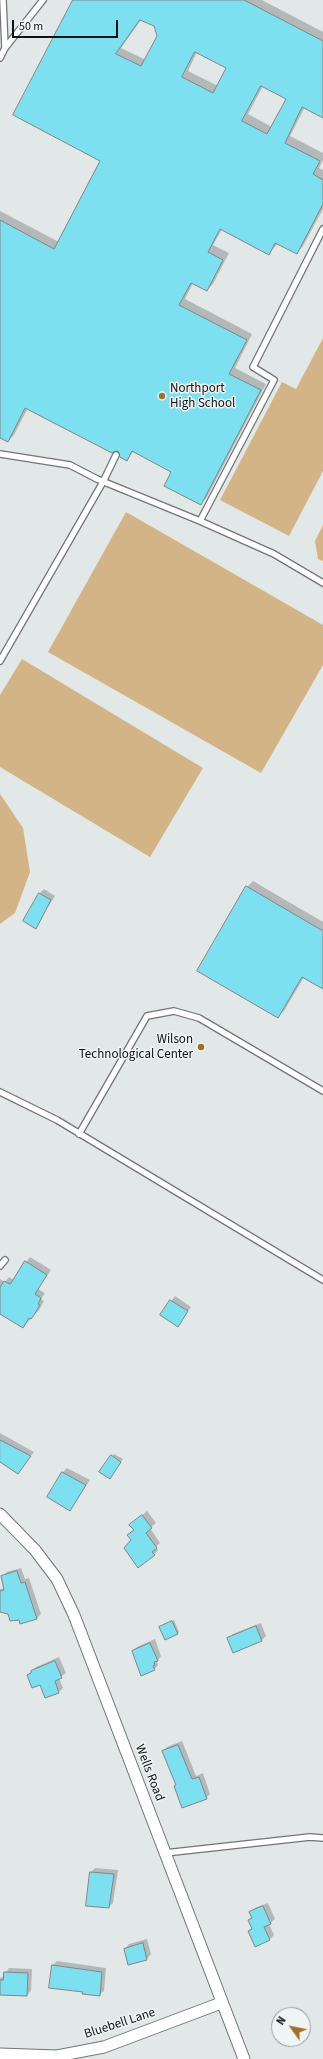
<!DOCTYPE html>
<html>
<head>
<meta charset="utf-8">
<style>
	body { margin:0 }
	#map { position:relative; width:323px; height:2059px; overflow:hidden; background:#e2e7e8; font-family:"Source Sans 3",sans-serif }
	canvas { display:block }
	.north { position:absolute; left:271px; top:2007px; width:40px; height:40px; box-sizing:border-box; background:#eff4f5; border:1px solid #95999a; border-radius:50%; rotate:303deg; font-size:11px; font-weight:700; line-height:16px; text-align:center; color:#0f1111 }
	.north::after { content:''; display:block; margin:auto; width:14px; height:18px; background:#9f7224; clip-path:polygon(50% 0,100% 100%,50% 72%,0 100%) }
	.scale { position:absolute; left:12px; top:20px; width:106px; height:18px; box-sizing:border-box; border:2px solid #0f1111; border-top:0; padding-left:5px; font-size:12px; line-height:14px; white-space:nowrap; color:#0f1111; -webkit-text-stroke:3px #eff4f5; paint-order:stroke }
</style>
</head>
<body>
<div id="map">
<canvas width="323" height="2059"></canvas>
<div class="north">N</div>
<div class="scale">50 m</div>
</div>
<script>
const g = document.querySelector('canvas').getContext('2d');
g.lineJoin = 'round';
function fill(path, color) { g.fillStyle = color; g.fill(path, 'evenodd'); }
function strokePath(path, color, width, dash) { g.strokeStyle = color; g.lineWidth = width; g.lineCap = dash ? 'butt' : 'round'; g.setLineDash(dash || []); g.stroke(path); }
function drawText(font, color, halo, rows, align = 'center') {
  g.font = font + ' "Source Sans 3",sans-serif'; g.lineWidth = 3; g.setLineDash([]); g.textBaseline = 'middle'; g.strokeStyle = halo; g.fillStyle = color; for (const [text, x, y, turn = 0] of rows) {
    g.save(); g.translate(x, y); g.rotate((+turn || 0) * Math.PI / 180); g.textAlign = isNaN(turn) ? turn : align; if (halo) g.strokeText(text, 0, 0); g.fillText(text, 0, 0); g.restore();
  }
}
fill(new Path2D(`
	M 323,338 L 323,471 L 289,536 L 220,500 L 282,382 L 296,389 Z
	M 126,512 L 323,625 L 323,665 L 261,773 L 48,652 Z
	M 323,525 L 323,561 L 318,559 L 315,541 Z
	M 22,659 L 203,768 L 150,857 L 0,767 L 0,695 Z
	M 0,794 L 23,828 L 30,872 L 15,913 L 0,924 Z`), '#d3b487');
fill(new Path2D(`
	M 74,0 L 262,0 L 323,32 L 323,117 L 305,107 L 290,136 L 323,153 L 323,160 L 319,168 L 323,170 L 323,209 L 303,246 L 297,253 L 278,243 L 269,254 L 222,229 L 213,245 L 229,253 L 213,284 L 207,290 L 193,283 L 185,299 L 252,334 L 235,368 L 266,384 L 207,497 L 201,504 L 173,471 L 134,451 L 127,459 L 119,450 L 28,408 L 14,435 L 8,441 L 0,437 L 0,211 L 59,242 L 102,160 ZM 141,20 L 155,25 L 158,36 L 146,60 L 121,48 ZM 197,52 L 228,67 L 218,86 L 188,71 ZM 263,86 L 287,98 L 272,127 L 248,114 Z
	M 253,881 L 323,922 L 323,988 L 304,977 L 284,1011 L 277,1017 L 247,887 Z
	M 44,889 L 55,896 L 35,927 L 39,894 Z
	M 30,1257 L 51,1270 L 38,1289 L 45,1293 L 41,1299 L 44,1301 L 39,1310 L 23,1327 L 0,1313 L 0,1279 L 5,1282 L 9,1277 L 14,1280 Z
	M 175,1296 L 191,1307 L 178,1325 L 171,1301 Z
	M 0,1433 L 34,1452 L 21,1468 L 0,1461 Z
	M 114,1454 L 123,1459 L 111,1476 L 101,1472 Z
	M 67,1468 L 90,1480 L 70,1510 L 62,1473 Z
	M 147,1511 L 156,1523 L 150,1528 L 160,1543 L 156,1547 L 158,1550 L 154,1555 L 133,1540 L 135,1521 Z
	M 21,1568 L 25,1579 L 29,1578 L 41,1614 L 37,1618 L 21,1623 L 19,1619 L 9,1613 L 0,1611 L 0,1589 L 5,1588 L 2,1577 L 7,1572 Z
	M 174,1620 L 179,1632 L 177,1634 L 160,1627 Z
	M 261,1623 L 266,1636 L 262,1640 L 234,1651 L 228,1638 L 233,1634 Z
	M 155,1639 L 161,1656 L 157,1662 L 158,1665 L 154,1670 L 133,1651 L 137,1647 Z
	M 59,1657 L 66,1673 L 59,1678 L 63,1688 L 59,1692 L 46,1697 L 40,1684 L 28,1675 L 36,1667 Z
	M 182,1741 L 196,1776 L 203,1773 L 210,1794 L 206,1798 L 177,1784 L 163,1751 L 167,1747 Z
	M 95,1868 L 118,1870 L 113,1903 L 109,1907 L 87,1905 L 91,1872 Z
	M 268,1903 L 275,1919 L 269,1924 L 274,1935 L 269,1940 L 249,1931 L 252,1928 L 249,1920 L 252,1916 L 251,1912 L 255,1908 Z
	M 147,1939 L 151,1954 L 147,1959 L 129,1964 L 125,1949 L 129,1944 Z
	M 57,1961 L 106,1968 L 104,1991 L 99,1995 L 84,1991 L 50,1987 L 53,1965 Z
	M 9,1968 L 32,1969 L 31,1991 L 27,1995 L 0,1994 L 0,1978 L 4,1976 L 5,1973 Z`), '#0003');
const building = new Path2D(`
	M 73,0 L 244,0 L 323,41 L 323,118 L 302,107 L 285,143 L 320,161 L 313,174 L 323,180 L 323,204 L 297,254 L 275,243 L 269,255 L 220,229 L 208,252 L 223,260 L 207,291 L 191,283 L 179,305 L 247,340 L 229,374 L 261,390 L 201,505 L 164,486 L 171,472 L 132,451 L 127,461 L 120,457 L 118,451 L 112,453 L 25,408 L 8,442 L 0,438 L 0,220 L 54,249 L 100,161 L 13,115 ZM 140,20 L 154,26 L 157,36 L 141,66 L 116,54 ZM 195,52 L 226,68 L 213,93 L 182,77 ZM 261,86 L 286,99 L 267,134 L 242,121 Z
	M 246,886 L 323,931 L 323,989 L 302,977 L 278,1018 L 197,971 Z
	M 39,893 L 51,900 L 36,929 L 23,921 Z
	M 25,1261 L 47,1275 L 35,1294 L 41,1298 L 38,1304 L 40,1305 L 34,1315 L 31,1319 L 29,1318 L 23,1328 L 0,1314 L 0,1287 L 4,1281 L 10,1284 Z
	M 170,1300 L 188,1311 L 178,1327 L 160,1315 Z
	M 0,1440 L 31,1456 L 18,1474 L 0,1462 Z
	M 111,1455 L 121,1462 L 110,1479 L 99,1472 Z
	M 62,1472 L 86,1485 L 70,1511 L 47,1497 Z
	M 142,1515 L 152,1528 L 146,1533 L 157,1548 L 152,1552 L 155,1555 L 138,1568 L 124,1548 L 131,1540 L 127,1535 L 134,1530 L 129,1525 Z
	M 17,1571 L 21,1583 L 25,1582 L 37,1619 L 20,1624 L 19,1620 L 10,1621 L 8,1614 L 0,1612 L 0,1591 L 4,1590 L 1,1576 Z
	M 172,1621 L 178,1634 L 165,1640 L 159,1627 Z
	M 256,1626 L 262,1641 L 233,1653 L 227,1638 Z
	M 150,1643 L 158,1661 L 154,1662 L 155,1665 L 153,1666 L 155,1670 L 141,1676 L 132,1651 Z
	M 55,1661 L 62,1678 L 55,1681 L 59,1693 L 45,1698 L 40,1685 L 32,1688 L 27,1675 L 31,1673 L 31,1671 Z
	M 178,1745 L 192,1779 L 199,1777 L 207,1799 L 182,1808 L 174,1786 L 176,1785 L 162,1751 Z
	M 90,1872 L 114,1874 L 109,1908 L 86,1906 Z
	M 263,1906 L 271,1924 L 264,1927 L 270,1940 L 255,1947 L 248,1931 L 252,1929 L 248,1920 L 252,1918 L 249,1912 Z
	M 143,1943 L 147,1960 L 128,1965 L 124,1949 Z
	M 52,1965 L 102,1972 L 100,1996 L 82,1994 L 83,1992 L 49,1988 Z
	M 4,1972 L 28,1973 L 27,1996 L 0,1995 L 0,1980 L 3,1980 Z`);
fill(building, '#7de0f1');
strokePath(building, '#808585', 1);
const lane = new Path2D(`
	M 3,0 L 5,48
	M 0,58 L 5,48 L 43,0
	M 0,454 L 70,465 L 97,479 L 200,521 L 274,554 L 323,583
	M 200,521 L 274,380 L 253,367 L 323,229
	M 0,661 L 103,482 L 116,455
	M 0,1092 L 57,1120 L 323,1280
	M 79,1134 L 147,1016 L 174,1011 L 199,1018 L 323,1091
	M 0,1266 L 5,1260
	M 165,1853 L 310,1837 L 323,1838`);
const street = new Path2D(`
	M 0,1514 L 35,1550 L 57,1579 L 74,1615 L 244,2059
	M 0,2054 L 57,2056 L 104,2047 L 221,2003`);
strokePath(lane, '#707575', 8);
strokePath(street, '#707575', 13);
strokePath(lane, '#fff', 5.5);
strokePath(street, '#fff', 11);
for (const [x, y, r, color] of [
	[162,396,4,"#9f7224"],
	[201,1047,4,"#9f7224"]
]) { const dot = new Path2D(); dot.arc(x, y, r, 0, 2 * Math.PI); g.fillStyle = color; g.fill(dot); strokePath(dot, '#eff4f5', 1.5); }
drawText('13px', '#0f1111', '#eff4f5', [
	["Northport",170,389],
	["High School",170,404],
	["Wilson",193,1040,"right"],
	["Technological Center",193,1055,"right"]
], 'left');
drawText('13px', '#0f1111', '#eff4f5', [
	["Wells Road",149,1773,69],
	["Bluebell Lane",120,2024,-18]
]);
</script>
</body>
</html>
